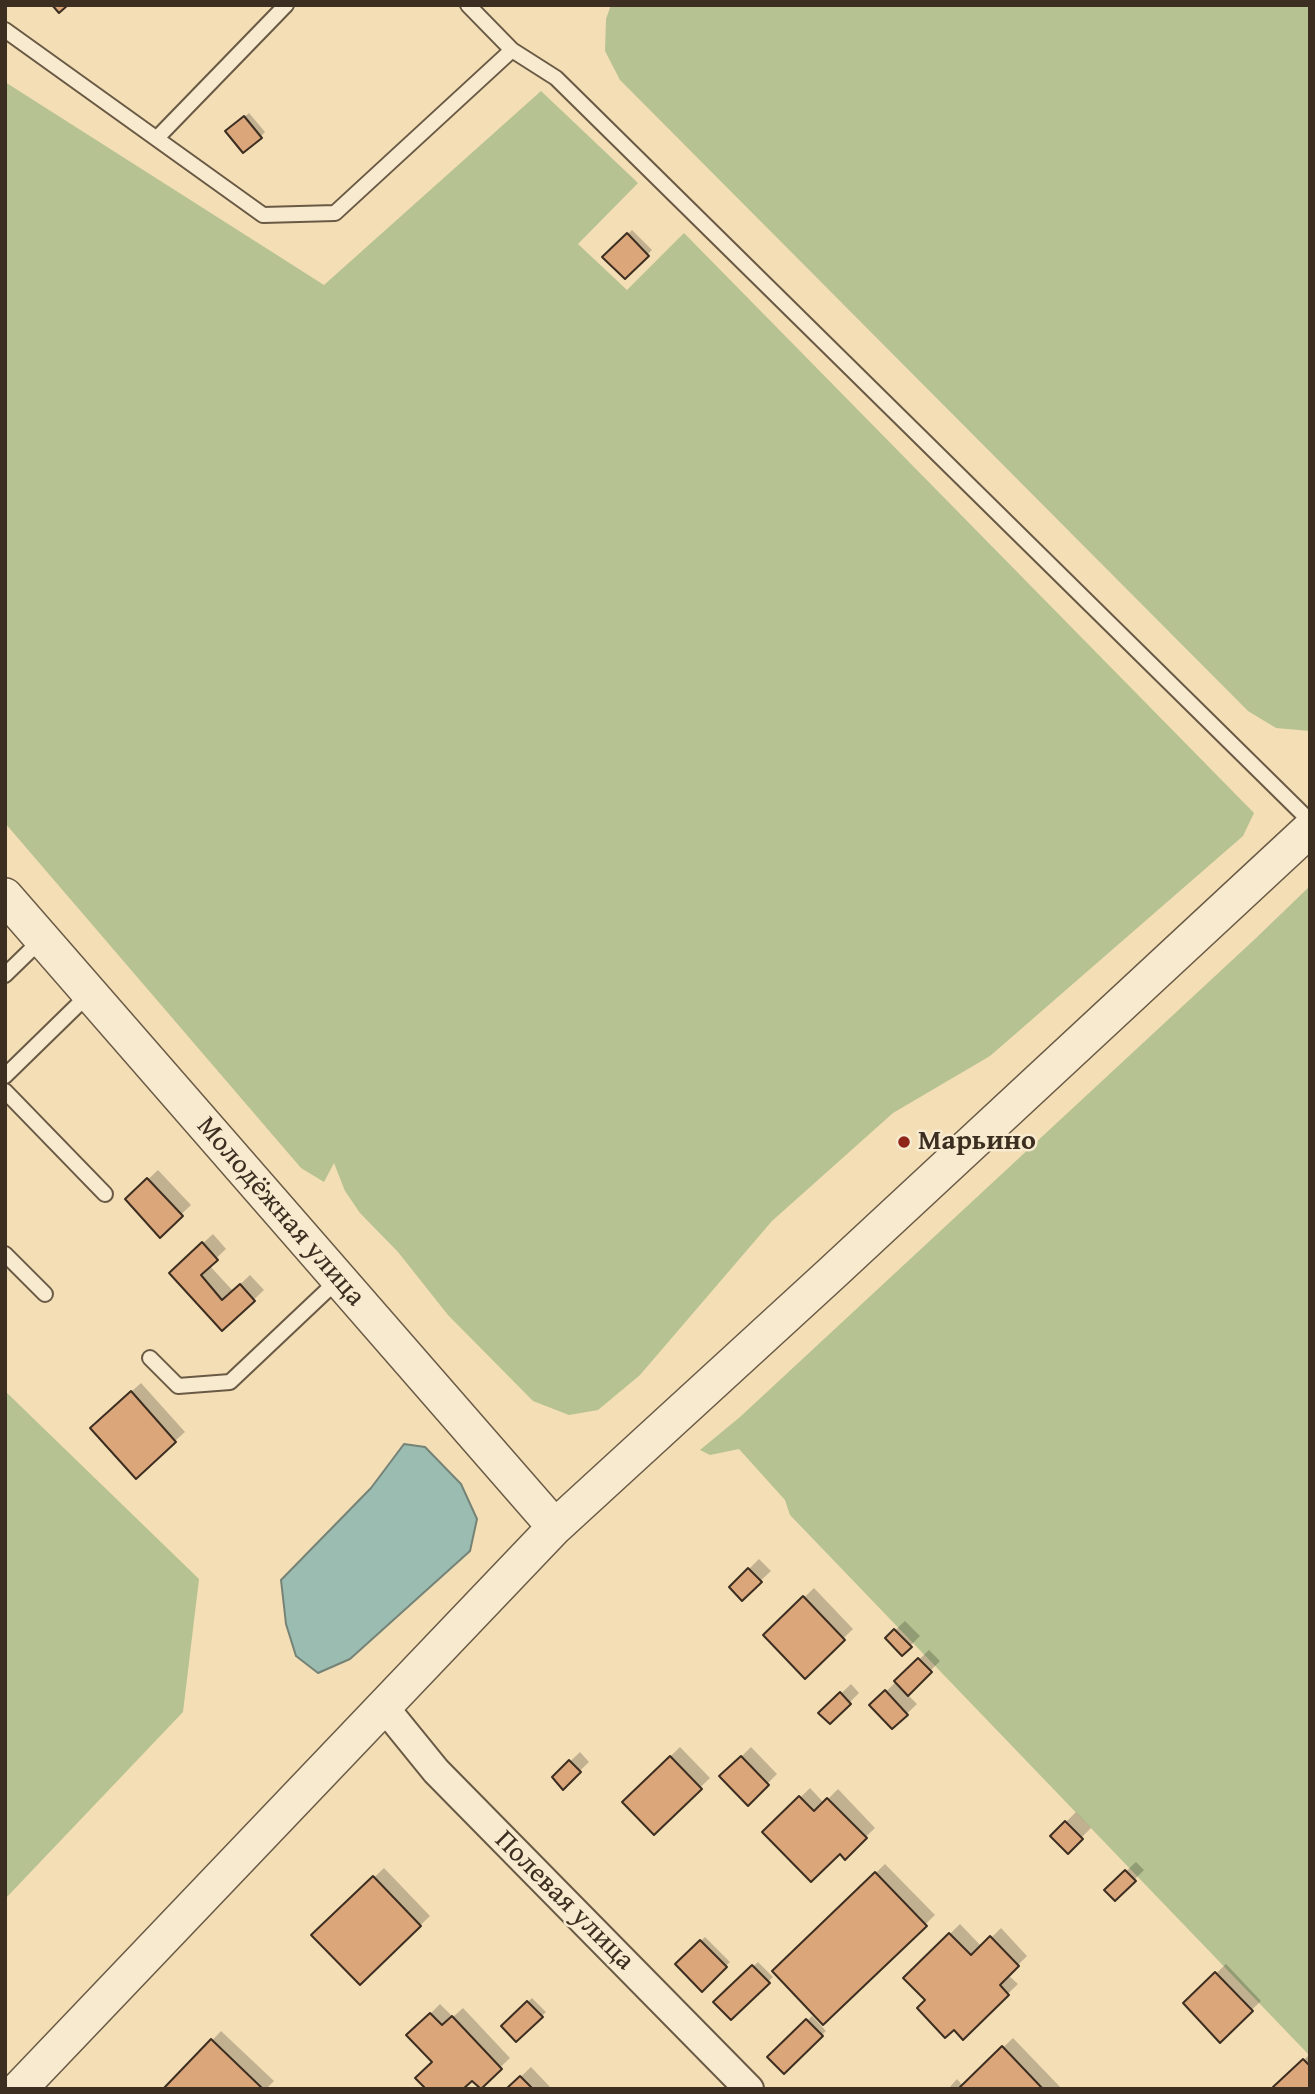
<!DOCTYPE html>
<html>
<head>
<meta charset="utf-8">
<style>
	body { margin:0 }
	#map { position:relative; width:1315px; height:2094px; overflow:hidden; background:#f3deb5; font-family:"Gentium Book Plus",serif }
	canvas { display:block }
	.frame { position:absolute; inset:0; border:7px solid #3c2e20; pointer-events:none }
</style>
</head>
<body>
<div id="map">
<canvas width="1315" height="2094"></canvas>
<div class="frame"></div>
</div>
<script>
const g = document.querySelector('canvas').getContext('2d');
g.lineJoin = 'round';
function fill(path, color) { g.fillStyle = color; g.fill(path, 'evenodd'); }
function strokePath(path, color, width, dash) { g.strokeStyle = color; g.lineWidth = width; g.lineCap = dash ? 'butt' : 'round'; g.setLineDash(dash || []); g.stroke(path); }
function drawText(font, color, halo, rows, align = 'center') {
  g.font = font + ' "Gentium Book Plus",serif'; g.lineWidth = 5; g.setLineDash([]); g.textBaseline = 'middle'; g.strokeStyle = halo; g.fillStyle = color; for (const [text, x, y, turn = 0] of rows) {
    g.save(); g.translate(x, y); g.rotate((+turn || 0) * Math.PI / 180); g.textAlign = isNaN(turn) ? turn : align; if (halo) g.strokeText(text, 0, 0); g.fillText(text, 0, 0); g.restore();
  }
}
fill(new Path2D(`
	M 611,5 L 1310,5 L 1310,731 L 1276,728 L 1248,711 L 620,80 L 605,51 L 606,19 Z
	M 5,82 L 324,285 L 541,91 L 638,183 L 578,244 L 627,290 L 684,233 L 1254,813 L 1243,836 L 990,1056 L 893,1113 L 772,1221 L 640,1375 L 598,1410 L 569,1415 L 533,1401 L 448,1315 L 398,1252 L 360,1213 L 345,1191 L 334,1163 L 324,1182 L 301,1168 L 5,823 Z
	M 1310,886 L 1310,2056 L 790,1515 L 785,1500 L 739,1449 L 710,1455 L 700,1450 L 740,1417 L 1255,939 Z
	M 5,1391 L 199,1579 L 183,1712 L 5,1899 Z`), '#b6c291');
const water = new Path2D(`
	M 404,1444 L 425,1447 L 461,1484 L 477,1519 L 470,1551 L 350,1659 L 318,1673 L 296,1656 L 286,1624 L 281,1580 L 371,1488 Z`);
fill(water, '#9bbcb1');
strokePath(water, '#758377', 2);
fill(new Path2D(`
	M 249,113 L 265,132 L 260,137 L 232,127 Z
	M 632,230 L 652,250 L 625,277 L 605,257 Z
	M 158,1170 L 191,1205 L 160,1235 L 127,1199 Z
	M 213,1234 L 226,1249 L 209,1265 L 233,1291 L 250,1275 L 264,1290 L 223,1329 L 181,1263 Z
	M 141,1383 L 185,1432 L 136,1476 L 102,1418 Z
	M 759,1559 L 771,1571 L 742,1598 L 731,1587 Z
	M 814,1588 L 853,1629 L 805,1676 L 765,1635 Z
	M 905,1621 L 920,1636 L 902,1654 L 887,1638 Z
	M 929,1650 L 940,1661 L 907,1694 L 917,1704 L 893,1727 L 872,1705 Z
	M 851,1684 L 859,1693 L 830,1722 L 821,1713 Z
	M 680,1747 L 710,1778 L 654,1832 L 624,1802 Z
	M 751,1747 L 777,1774 L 748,1803 L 722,1776 Z
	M 580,1752 L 589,1762 L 563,1787 L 554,1777 Z
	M 810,1788 L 824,1803 L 838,1789 L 875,1828 L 845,1857 L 840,1852 L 765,1832 Z
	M 1076,1812 L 1091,1828 L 1068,1851 L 1052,1836 Z
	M 1136,1862 L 1144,1870 L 1115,1899 L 1106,1890 Z
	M 885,1864 L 935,1915 L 823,2023 L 774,1971 Z
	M 384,1868 L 430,1916 L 360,1983 L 314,1935 Z
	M 960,1924 L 982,1947 L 1001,1928 L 1027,1956 L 1008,1975 L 1018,1984 L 963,2037 L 905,1978 Z
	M 705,1937 L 730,1962 L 702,1989 L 677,1964 Z
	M 758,1962 L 773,1977 L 731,2018 L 716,2002 Z
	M 1226,1964 L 1261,2001 L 1220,2040 L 1185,2003 Z
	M 532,1998 L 546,2012 L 517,2040 L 503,2026 Z
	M 440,2004 L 453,2017 L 463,2008 L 510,2058 L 480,2087 L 472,2079 L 434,2062 L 409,2035 Z
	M 812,2016 L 826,2031 L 784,2071 L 770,2057 Z
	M 221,2031 L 274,2081 L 266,2089 L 166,2089 Z
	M 1013,2038 L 1062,2089 L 948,2089 L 957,2079 L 963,2086 Z
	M 1310,2054 L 1310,2089 L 1276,2087 Z
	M 531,2067 L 552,2089 L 508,2089 Z`), '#0003');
const building = new Path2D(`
	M 52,5 L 68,5 L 59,13 Z
	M 244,116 L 262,138 L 243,153 L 225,131 Z
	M 627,233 L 649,256 L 625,279 L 602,257 Z
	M 147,1178 L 183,1216 L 160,1238 L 125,1199 Z
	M 202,1242 L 218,1260 L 201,1275 L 222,1300 L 240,1284 L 255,1301 L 222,1331 L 169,1273 Z
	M 131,1391 L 176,1442 L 136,1479 L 90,1428 Z
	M 748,1568 L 762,1582 L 742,1601 L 729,1587 Z
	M 803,1596 L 845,1640 L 805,1679 L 763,1635 Z
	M 894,1629 L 912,1647 L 902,1656 L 885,1638 Z
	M 918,1658 L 932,1672 L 908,1696 L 894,1681 Z
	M 885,1690 L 908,1715 L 892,1729 L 869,1705 Z
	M 840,1692 L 851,1704 L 830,1724 L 818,1713 Z
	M 670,1756 L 702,1789 L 654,1835 L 622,1802 Z
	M 741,1756 L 769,1785 L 748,1806 L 719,1776 Z
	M 569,1760 L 581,1772 L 563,1790 L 552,1777 Z
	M 799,1796 L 814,1811 L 827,1798 L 867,1838 L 845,1860 L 840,1854 L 811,1882 L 762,1832 Z
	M 1065,1821 L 1083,1839 L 1068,1854 L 1050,1836 Z
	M 1125,1870 L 1136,1881 L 1115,1901 L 1104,1890 Z
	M 875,1872 L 927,1926 L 823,2025 L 772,1971 Z
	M 373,1876 L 421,1926 L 360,1985 L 311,1935 Z
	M 949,1933 L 971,1955 L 990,1936 L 1019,1966 L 1000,1985 L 1009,1995 L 963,2040 L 954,2030 L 945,2038 L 917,2008 L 925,2000 L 903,1978 Z
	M 700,1940 L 727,1967 L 702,1992 L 675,1964 Z
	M 752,1965 L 770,1983 L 731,2020 L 713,2002 Z
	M 1215,1972 L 1253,2011 L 1220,2043 L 1183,2003 Z
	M 527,2001 L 543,2017 L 516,2042 L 501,2026 Z
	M 430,2013 L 442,2025 L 452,2016 L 502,2069 L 481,2089 L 472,2081 L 463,2089 L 426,2089 L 415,2078 L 432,2062 L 406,2035 Z
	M 806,2019 L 823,2036 L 784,2074 L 767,2057 Z
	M 211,2039 L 263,2089 L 163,2089 Z
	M 1002,2046 L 1043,2089 L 958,2089 Z
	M 1303,2059 L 1310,2066 L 1310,2089 L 1274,2089 L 1273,2087 Z
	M 520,2076 L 533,2089 L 506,2089 Z`);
fill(building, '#dca67b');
strokePath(building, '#3c2e20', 2);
const service = new Path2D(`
	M 468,5 L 512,50 L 556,78 L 1310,821
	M 5,30 L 263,215 L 335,213 L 512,50
	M 157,138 L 286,5
	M 5,975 L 41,940
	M 5,1076 L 89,994
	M 5,1091 L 105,1194
	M 5,1254 L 45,1294
	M 150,1358 L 178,1386 L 230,1382 L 339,1279`);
const minor = new Path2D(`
	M 384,1707 L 436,1771 L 749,2089`);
const tertiary = new Path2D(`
	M 5,896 L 555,1527
	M 19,2089 L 555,1527 L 831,1274 L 1310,829`);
strokePath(service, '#6a5a45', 18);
strokePath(minor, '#6a5a45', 32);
strokePath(tertiary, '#6a5a45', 38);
strokePath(service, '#f7eacf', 14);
strokePath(minor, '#f7eacf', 28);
strokePath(tertiary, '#f7eacf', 35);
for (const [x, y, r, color] of [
	[904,1142,7,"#8f2418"]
]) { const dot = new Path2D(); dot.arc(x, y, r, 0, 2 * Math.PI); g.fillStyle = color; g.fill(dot); strokePath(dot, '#f7eacf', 2.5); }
drawText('bold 28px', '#3c2e20', '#f7eacf', [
	["Марьино",918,1142]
], 'left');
drawText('28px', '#3c2e20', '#f7eacf', [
	["Молодёжная улица",280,1212,49],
	["Полевая улица",564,1901,45]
]);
</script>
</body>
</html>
